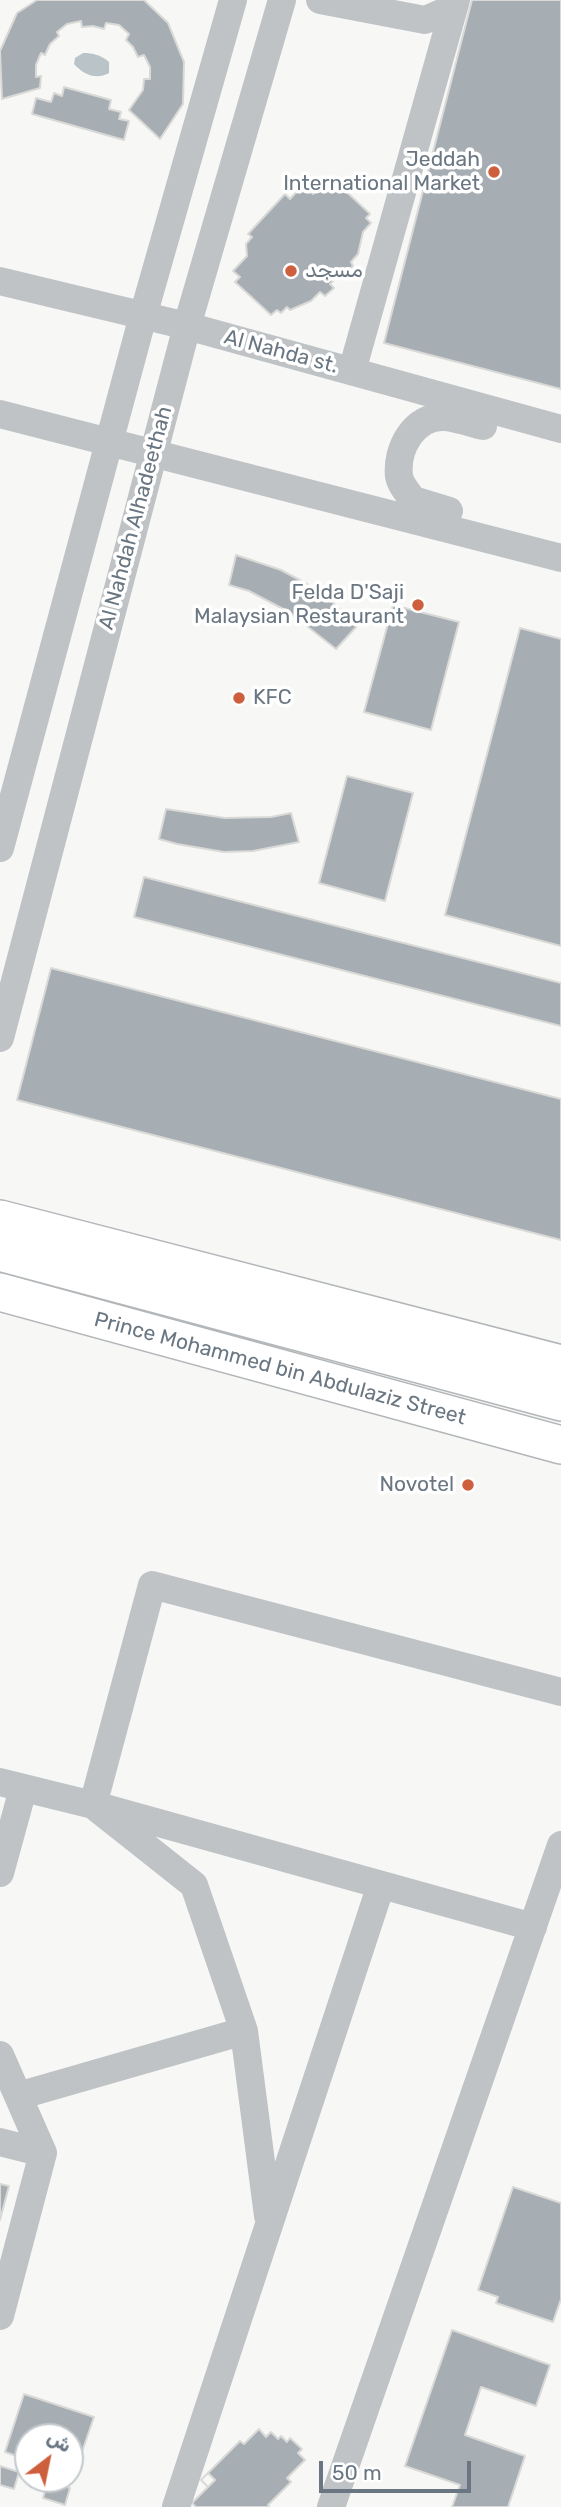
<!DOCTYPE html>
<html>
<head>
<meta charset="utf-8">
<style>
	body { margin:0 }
	#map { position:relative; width:561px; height:2507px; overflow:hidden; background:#f7f7f5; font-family:Rubik,Vazirmatn,sans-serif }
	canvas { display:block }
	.north { position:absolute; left:14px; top:2423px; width:70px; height:70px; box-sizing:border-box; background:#fff; border:2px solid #c3c9cd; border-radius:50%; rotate:32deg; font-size:19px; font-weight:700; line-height:28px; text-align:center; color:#6a7782 }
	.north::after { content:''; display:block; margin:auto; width:24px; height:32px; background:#ce5f3d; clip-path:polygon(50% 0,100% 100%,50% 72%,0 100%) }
	.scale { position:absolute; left:319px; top:2461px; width:152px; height:32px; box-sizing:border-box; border:4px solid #6a7782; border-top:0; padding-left:9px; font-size:21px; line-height:24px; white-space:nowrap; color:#6a7782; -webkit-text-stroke:5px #fff; paint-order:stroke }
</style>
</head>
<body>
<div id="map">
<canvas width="561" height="2507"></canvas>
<div class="north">ش</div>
<div class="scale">50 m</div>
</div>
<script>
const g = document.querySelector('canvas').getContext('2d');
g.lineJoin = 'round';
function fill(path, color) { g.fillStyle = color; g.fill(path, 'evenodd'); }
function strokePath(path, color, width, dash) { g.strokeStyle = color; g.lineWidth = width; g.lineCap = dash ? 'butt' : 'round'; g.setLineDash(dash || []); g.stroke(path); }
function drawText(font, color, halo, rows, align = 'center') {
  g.font = font + ' Rubik,Vazirmatn,sans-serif'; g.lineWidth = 7; g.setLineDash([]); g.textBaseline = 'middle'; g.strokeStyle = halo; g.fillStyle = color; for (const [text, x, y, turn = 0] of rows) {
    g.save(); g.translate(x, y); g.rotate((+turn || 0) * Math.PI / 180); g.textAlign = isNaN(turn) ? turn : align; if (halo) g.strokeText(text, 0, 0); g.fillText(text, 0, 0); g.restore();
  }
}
fill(new Path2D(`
	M 83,53 C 93,53 101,55 109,62 L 109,73 C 96,80 84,75 74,64 L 75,58 Z`), '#bac3c7');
const building = new Path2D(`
	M 37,0 L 144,0 L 168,23 L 184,62 L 183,104 L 160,139 L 129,110 L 143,90 L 144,79 L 150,79 L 150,67 L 144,55 L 138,57 L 133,47 L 126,40 L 129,34 L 119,25 L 106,23 L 104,29 L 93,26 L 82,27 L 81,21 L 67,24 L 57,32 L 59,36 L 50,44 L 45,55 L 41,53 L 36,65 L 36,77 L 41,76 L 40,88 L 2,99 L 0,51 L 17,13 Z
	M 472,0 L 561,0 L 561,389 L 384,343 Z
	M 64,87 L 111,100 L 109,109 L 121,112 L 119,119 L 129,121 L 124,140 L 32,114 L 36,98 L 51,102 L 54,93 L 62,96 Z
	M 333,179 L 370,214 L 366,218 L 371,223 L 363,232 L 358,254 L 351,262 L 353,266 L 343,276 L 340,274 L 330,284 L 334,288 L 325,296 L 320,292 L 311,301 L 290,310 L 287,307 L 281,313 L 277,310 L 271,315 L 235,282 L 240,277 L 233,271 L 247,256 L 246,244 L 252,237 L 248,234 L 285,194 L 290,199 L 303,185 L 313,194 L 324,182 L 327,185 Z
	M 236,555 L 281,570 L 307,584 L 330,600 L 357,626 L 336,649 L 289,612 L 249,591 L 229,585 Z
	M 393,605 L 459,622 L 431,730 L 364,712 Z
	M 520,628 L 561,639 L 561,946 L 445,915 Z
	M 347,776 L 413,793 L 385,901 L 319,883 Z
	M 166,809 L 225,818 L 271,817 L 291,813 L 299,842 L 253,851 L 224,852 L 177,844 L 159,839 Z
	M 144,877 L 561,983 L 561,1026 L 134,917 Z
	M 51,968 L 561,1099 L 561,1240 L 17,1100 Z
	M 0,2184 L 9,2186 L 0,2220 Z
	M 513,2187 L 561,2203 L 561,2299 L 553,2322 L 496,2303 L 498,2297 L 478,2290 Z
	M 452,2330 L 550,2365 L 536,2406 L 481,2387 L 465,2435 L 525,2456 L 508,2507 L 452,2507 L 460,2485 L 405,2466 Z
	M 24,2394 L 94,2417 L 74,2475 L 70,2474 L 70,2437 L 28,2437 L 28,2460 L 5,2452 Z
	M 259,2429 L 266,2437 L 271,2432 L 278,2439 L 281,2436 L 287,2442 L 290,2438 L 302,2449 L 298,2453 L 305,2460 L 287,2478 L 291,2482 L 268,2505 L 269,2507 L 196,2507 L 192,2503 L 208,2487 L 201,2480 L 240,2441 L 244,2444 Z
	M 0,2466 L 19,2472 L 14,2489 L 0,2485 Z
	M 208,2473 L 215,2480 L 208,2487 L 201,2480 Z
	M 48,2481 L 70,2488 L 65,2505 L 43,2498 Z`);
fill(building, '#a7aeb3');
strokePath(building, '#d9d9d7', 2);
const major = new Path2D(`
	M 0,1219 L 561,1364
	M 0,1252 L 561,1402
	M 0,1292 L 561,1445`);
strokePath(major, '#b3b7ba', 40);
strokePath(new Path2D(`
	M 320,0 L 425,20 L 453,8
	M 0,281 L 187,326 L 561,429
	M 352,371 L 456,0
	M 0,414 L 561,558
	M 449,511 L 413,500 C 408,493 400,484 399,476 C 396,449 414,415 445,417 C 457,418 471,423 483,426
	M 0,848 L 143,316 L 233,0
	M 0,1038 L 187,326 L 282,0
	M 0,1782 L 93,1805 L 152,1585 L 561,1692
	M 93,1805 L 194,1885 L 244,2031 L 268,2216
	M 105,1808 L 533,1927
	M 0,1873 L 23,1789
	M 0,2055 L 43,2153 L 0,2316
	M 18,2096 L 244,2031
	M 0,2142 L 43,2153
	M 176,2507 L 381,1885
	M 331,2507 L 561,1845`), '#bfc3c6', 28);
strokePath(major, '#fff', 37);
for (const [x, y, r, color] of [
	[494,172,7,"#ce5f3d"],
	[291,271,7,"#ce5f3d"],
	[418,605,7,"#ce5f3d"],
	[239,698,7,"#ce5f3d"],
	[468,1485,7,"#ce5f3d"]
]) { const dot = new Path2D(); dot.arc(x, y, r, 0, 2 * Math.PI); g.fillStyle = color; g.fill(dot); strokePath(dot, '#fff', 2.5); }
drawText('21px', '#6a7782', '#fff', [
	["Jeddah",480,160],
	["International Market",480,184],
	["مسجد",305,271,"left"],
	["Felda D'Saji",404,593],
	["Malaysian Restaurant",404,617],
	["KFC",253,698,"left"],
	["Novotel",454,1485]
], 'right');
drawText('21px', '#6a7782', '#fff', [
	["Al Nahda st.",281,352,15],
	["Al Nahdah Alhadeethah",136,518,-75],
	["Prince Mohammed bin Abdulaziz Street",280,1369,15]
]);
</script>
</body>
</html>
